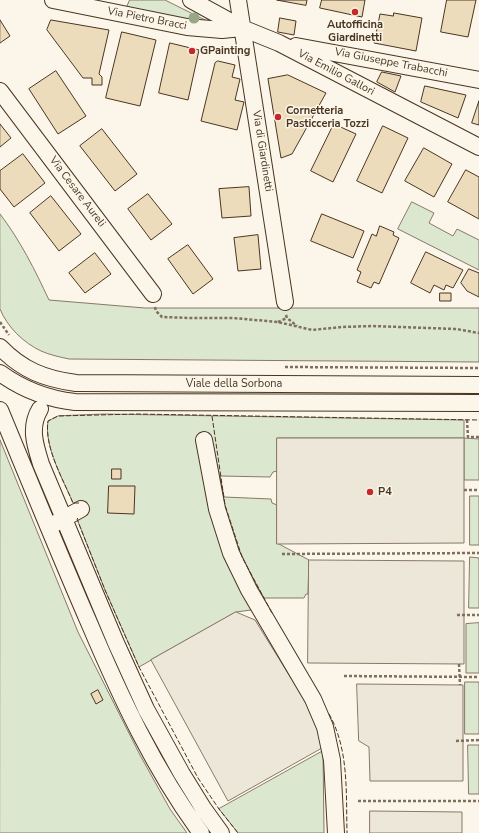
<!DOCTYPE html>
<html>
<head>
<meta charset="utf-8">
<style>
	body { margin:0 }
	canvas { display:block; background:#fbf6e9 }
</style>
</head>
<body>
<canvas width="479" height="833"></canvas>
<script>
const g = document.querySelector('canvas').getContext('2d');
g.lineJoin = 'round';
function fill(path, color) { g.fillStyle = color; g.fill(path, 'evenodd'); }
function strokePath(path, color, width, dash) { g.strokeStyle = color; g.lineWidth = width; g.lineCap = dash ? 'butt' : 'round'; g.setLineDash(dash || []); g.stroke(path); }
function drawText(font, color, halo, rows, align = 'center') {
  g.font = font + ' "Nunito Sans",sans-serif'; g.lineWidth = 3; g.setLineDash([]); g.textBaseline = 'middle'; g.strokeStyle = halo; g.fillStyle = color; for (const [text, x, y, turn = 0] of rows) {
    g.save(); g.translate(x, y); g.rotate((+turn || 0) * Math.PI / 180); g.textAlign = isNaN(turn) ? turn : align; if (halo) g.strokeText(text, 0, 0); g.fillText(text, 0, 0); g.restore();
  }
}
const green = new Path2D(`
	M 130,0 L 165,0 L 211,23 L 126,9 Z
	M 412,202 L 434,213 L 429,223 L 453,236 L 457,229 L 479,240 L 479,270 L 398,229 Z
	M 0,214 C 20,240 35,270 49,300 L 145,308 L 479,308 L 479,362 L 69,359 C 60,357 50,355 41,351 C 24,343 7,327 0,309 Z
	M 104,414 L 464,420 L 464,438 L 479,439 L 479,480 L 464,480 L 464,438 L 277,438 L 277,471 L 273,472 L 270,477 L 220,476 L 224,497 L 271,499 L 272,503 L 277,505 L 277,543 L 309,560 L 308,594 L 306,594 L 304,598 L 264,598 L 242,559 L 251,610 L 236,612 L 139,667 L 105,590 L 77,519 L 79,503 L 73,503 C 63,479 44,447 48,421 L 58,416 Z
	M 0,440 L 78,632 L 140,755 L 170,809 L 187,833 L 0,833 Z
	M 470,496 L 479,496 L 479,545 L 470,545 Z
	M 470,557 L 479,558 L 479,608 L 469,608 Z
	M 479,623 L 479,673 L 466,673 L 466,624 Z
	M 465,682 L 479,682 L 479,734 L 465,734 Z
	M 468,745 L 479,745 L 479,794 L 469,794 Z
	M 323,751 L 324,833 L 238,833 L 219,809 Z`);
fill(green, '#dce7d0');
strokePath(green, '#887966', 1);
const parking = new Path2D(`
	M 277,438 L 464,438 L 464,543 L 277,544 Z
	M 309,560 L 464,561 L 464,664 L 308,663 Z
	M 236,612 L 255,620 L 317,720 L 322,748 L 228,801 L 151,660 Z
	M 357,684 L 463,685 L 463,781 L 370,781 L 369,747 L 359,741 Z
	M 370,811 L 462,812 L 462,833 L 370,833 Z`);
fill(parking, '#ede7d9');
strokePath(parking, '#887966', 1);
const building = new Path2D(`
	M 277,0 L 307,0 L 306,5 Z
	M 322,0 L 365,0 L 362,17 L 320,8 Z
	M 447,0 L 476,0 L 468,37 L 441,32 Z
	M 394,13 L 422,18 L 416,51 L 374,43 L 380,14 L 393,16 Z
	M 280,18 L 296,21 L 294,35 L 278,32 Z
	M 0,20 L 10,36 L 0,43 Z
	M 51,20 L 109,30 L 99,74 L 102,77 L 102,85 L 92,85 L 92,78 L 83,78 L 47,30 Z
	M 122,32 L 156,40 L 140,106 L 106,98 Z
	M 170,43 L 199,50 L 188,100 L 159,93 Z
	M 218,61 L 235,65 L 232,77 L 240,79 L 235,100 L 244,102 L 237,130 L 201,121 L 215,63 Z
	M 56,71 L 86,116 L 58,134 L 29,89 Z
	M 382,72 L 401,76 L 395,92 L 377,82 Z
	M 288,75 L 326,93 L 292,154 L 281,158 L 268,79 Z
	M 425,86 L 466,95 L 458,118 L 421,102 Z
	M 479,101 L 479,125 L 472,123 Z
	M 0,124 L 11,138 L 0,147 Z
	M 334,124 L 356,134 L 333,182 L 311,171 Z
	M 383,126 L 408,138 L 382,193 L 357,181 Z
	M 102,129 L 137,174 L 115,191 L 80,146 Z
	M 424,148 L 452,164 L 434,197 L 405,181 Z
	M 23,154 L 45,183 L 14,207 L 0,189 L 0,171 Z
	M 466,170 L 479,177 L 479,219 L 448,202 Z
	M 249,187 L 251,216 L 222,218 L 219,189 Z
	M 148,194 L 172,224 L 151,240 L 128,209 Z
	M 51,196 L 81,234 L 59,251 L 30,213 Z
	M 322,214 L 364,231 L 353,258 L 311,241 Z
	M 380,226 L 394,232 L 393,235 L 399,238 L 379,284 L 374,282 L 371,288 L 357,282 L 361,272 L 357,270 L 372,234 L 376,236 Z
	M 258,235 L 261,269 L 238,271 L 234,238 Z
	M 188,245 L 213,279 L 193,294 L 168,259 Z
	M 426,252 L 463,270 L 453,288 L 446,285 L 444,290 L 434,285 L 430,293 L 411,283 Z
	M 95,253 L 111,274 L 85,293 L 69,273 Z
	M 469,269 L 479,273 L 479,297 L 467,291 L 461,283 Z
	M 440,293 L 451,293 L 451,301 L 440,301 Z
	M 112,469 L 121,469 L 121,479 L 112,479 Z
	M 109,486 L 135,486 L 134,514 L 108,513 Z
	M 98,690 L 103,700 L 96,704 L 91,694 Z`);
fill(building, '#ecdcbc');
strokePath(building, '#4a3520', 1);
const minor = new Path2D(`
	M 53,0 L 187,27 L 222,30 L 242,28
	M 191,0 L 242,28 L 279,43 L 479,147
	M 238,0 L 285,302
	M 296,46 L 479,80
	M 0,91 L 153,294
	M 0,347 C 22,370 45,379 76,383 L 479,385
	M 0,373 C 22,389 48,399 75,402 L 479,403
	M 40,409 C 29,427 35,445 41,464 L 116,643 L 146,709 L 182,774 L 203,808 L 221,833
	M 0,410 C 30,482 59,554 90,625 C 121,698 154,769 201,833
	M 204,440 L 217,509 L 231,553 L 249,590 L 313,699 L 325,727 L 332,760 L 336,833
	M 54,524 L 81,509`);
strokePath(minor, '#4a3520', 18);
strokePath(new Path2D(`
	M 155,307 L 156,311 L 162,317 L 190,318 L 233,318 L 278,322 L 312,330 L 342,327 L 372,326 L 456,329 L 479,333
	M 286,315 L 287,318 L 297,326
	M 0,322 L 9,335
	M 278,322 L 287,318
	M 285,367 L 479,368
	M 467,420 L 468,437 L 479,437
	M 464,490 L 479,490
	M 282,554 L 479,553
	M 457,615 L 479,615
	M 459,664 L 460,685
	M 344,676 L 479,677
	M 456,741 L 479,740
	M 358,801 L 479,801`), '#7f6f5c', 2.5, [3, 2]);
strokePath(minor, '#fbf6e9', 16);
strokePath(new Path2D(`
	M 212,416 L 225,505 L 242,557 L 272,613
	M 79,503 L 73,503 C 63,479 44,447 48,421 L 58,416 L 137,414 L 479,420
	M 78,518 L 77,519 L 105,590 L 139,667 L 198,778 L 219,809 L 238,833
	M 329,714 C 349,749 346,793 347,833`), '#4a3520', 1, [5, 2]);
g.fillStyle = '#96a887';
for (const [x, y] of [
	[194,18]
]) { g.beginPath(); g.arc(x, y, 5.5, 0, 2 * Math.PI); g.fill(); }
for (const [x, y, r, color] of [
	[355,12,4,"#c62828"],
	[192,51,4,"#c62828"],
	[278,117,4,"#c62828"],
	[370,492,4,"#c62828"]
]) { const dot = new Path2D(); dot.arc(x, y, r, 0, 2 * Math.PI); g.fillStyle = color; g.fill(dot); strokePath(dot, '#fbf6e9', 1.5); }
drawText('11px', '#4a3520', '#fbf6e9', [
	["Via Pietro Bracci",147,19,11],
	["Via Giuseppe Trabacchi",391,63,11],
	["Via Emilio Gallori",336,73,28],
	["Via di Giardinetti",262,151,81],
	["Via Cesare Aureli",77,192,53],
	["Viale della Sorbona",234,384]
]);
drawText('bold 11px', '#4a3520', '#fbf6e9', [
	["Autofficina",355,25,"center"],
	["Giardinetti",355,38,"center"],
	["GPainting",200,51],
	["Cornetteria",286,111],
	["Pasticceria Tozzi",286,124],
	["P4",378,492]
], 'left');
</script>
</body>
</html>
